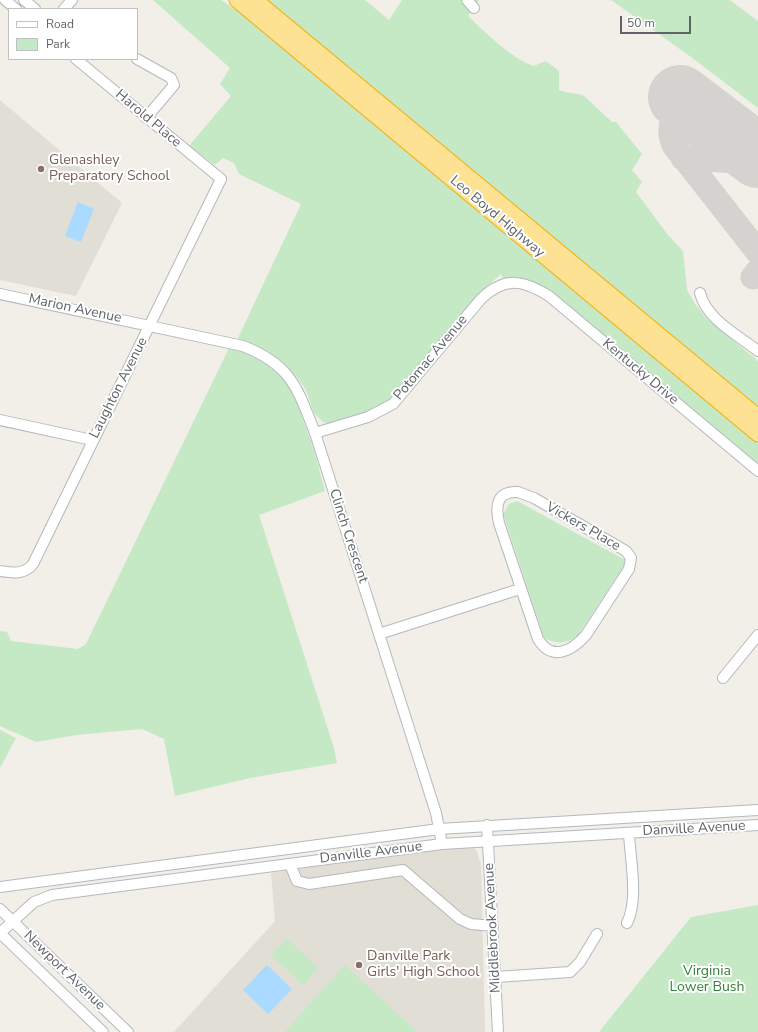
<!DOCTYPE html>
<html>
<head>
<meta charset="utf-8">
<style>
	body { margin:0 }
	#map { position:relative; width:758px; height:1032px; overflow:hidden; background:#f1efe8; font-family:"Nunito Sans",sans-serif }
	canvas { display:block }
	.legend { position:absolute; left:8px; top:8px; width:130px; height:52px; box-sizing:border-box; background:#fff; border:1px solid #bfc1c3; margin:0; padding:5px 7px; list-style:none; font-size:12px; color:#5f6368 }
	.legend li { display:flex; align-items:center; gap:8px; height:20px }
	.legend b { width:20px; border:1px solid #bfc1c3 }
	.scale { position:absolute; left:620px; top:16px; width:71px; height:18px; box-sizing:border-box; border:2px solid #5f6368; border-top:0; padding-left:5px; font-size:12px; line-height:14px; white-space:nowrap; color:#5f6368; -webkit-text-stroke:3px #fff; paint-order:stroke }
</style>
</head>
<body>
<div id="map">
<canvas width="758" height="1032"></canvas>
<ul class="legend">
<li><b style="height:5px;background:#fff"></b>Road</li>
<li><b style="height:11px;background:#c5e8c5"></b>Park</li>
</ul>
<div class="scale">50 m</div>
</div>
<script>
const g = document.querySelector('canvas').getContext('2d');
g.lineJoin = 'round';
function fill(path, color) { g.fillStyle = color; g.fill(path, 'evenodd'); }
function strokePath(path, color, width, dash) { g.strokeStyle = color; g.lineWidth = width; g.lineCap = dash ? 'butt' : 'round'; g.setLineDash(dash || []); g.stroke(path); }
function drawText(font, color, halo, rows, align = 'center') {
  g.font = font + ' "Nunito Sans",sans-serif'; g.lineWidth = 4; g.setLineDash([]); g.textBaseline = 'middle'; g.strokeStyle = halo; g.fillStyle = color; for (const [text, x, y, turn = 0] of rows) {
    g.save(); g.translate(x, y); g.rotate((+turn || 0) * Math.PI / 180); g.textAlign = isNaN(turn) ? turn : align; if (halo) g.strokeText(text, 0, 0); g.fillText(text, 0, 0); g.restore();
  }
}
fill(new Path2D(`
	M 0,100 L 122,203 L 76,296 L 0,280 Z
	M 465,845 L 476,849 L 481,864 L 485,1032 L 174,1032 L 275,921 L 271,873 Z`), '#e1ded6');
fill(new Path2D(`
	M 153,0 L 221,0 L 272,35 L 758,442 L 758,464 L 543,288 C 529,278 519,278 503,278 L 501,274 L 482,291 L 398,392 L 384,405 L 357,416 L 331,424 L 323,422 L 314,413 L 306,390 L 296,376 L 265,350 L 238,338 L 301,204 L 239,174 L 234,163 L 223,158 L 215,165 L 189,146 L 231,96 L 220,84 L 230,68 Z
	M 266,0 L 365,0 L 389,20 L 402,0 L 478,0 L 479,1 L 468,16 C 484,31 513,60 534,66 L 546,61 L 559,71 L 559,90 C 567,94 577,92 584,96 L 612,122 L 616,122 L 642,154 L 632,170 L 642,182 L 636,192 L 668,235 L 683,251 L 687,290 L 695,304 L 707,319 L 758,361 L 758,407 Z
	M 611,0 L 730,0 L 758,21 L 758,108 L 691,57 Z
	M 229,348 L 245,351 L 260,358 L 281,376 L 292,389 L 314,450 L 325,491 L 259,515 L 334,748 L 337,763 L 250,778 L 175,796 L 164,739 L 142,729 L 76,735 L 36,742 L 0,726 L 0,631 L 7,632 L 11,641 L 78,649 L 86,644 Z
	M 517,501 L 627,561 L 577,637 C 566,644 556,644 544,638 L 503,514 L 509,504 Z
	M 0,730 L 16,738 L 0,768 Z
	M 758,905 L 758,1032 L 599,1032 L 691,917 Z
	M 287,938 L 318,968 L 303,985 L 271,955 Z
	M 345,965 L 417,1032 L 285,1032 Z`), '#c5e8c5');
fill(new Path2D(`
	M 78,202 L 94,209 L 81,242 L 65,236 Z
	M 267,965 L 292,989 L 268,1014 L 243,990 Z`), '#aadaff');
strokePath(new Path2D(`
	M 685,101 C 674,116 666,127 674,145 L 758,252
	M 683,158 L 758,162
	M 753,277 L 758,271`), '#d4d3d0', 25);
strokePath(new Path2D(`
	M 680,97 L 758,156`), '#d4d3d0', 64);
const minor = new Path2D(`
	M 5,0 L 16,9
	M 24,0 L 35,9
	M 467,0 L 474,8
	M 64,9 L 72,0
	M 137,59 L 171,78 L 174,85 L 146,118
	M 700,293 C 707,320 738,335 758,351
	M 0,294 L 243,346 C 291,365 297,387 315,433 L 436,813 L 442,844
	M 0,420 L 92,440
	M 315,433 L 368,417 L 393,404 L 481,299 C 505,276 523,280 549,296 L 758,471
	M 518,492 L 534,498 L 626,551 L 631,558 L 629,569 L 586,635 C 572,651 552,662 538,639 L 499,523 C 495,505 497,491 518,492 Z
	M 0,571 C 13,573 24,575 33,564 L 221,179 L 76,59
	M 379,634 L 520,589
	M 723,678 L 758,635
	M 487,825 L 498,1032
	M 290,864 L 297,881 L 309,884 L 403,870 L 460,919 L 471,924 L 493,926
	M 0,887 L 439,829 L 758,810
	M 0,909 L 128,1032
	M 627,923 C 639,899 630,859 629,833
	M 0,933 L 34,902 L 52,895 L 442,844 L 758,825
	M 0,933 L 103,1032
	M 496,977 L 570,972 L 580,962 L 597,934`);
const highway = new Path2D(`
	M 237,0 L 758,434
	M 255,0 L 758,417`);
strokePath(minor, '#b5b8bc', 12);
strokePath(highway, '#f9ab00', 17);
strokePath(minor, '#fff', 10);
strokePath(highway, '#fde293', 15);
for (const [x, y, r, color] of [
	[41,169,4,"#8d6e63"],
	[359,965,4,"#8d6e63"]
]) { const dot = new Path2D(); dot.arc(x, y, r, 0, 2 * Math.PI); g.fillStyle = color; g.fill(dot); strokePath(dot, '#fff', 1.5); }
drawText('14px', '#5f6368', '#fff', [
	["Harold Place",148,119,40],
	["Leo Boyd Highway",497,217,40],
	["Marion Avenue",75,309,12],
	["Potomac Avenue",431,358,-50],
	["Kentucky Drive",640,372,40],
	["Laughton Avenue",119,388,-63],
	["Vickers Place",583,527,30],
	["Clinch Crescent",348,536,72],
	["Danville Avenue",694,829,-3],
	["Danville Avenue",371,853,-7],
	["Middlebrook Avenue",493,928,-93],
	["Newport Avenue",64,971,44]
]);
drawText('14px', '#785e54', '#fff', [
	["Glenashley",49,161],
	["Preparatory School",49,177],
	["Danville Park",367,957],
	["Girls' High School",367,973]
], 'left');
drawText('14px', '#348238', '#fff', [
	["Virginia",707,972],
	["Lower Bush",707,988]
]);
</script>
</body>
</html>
